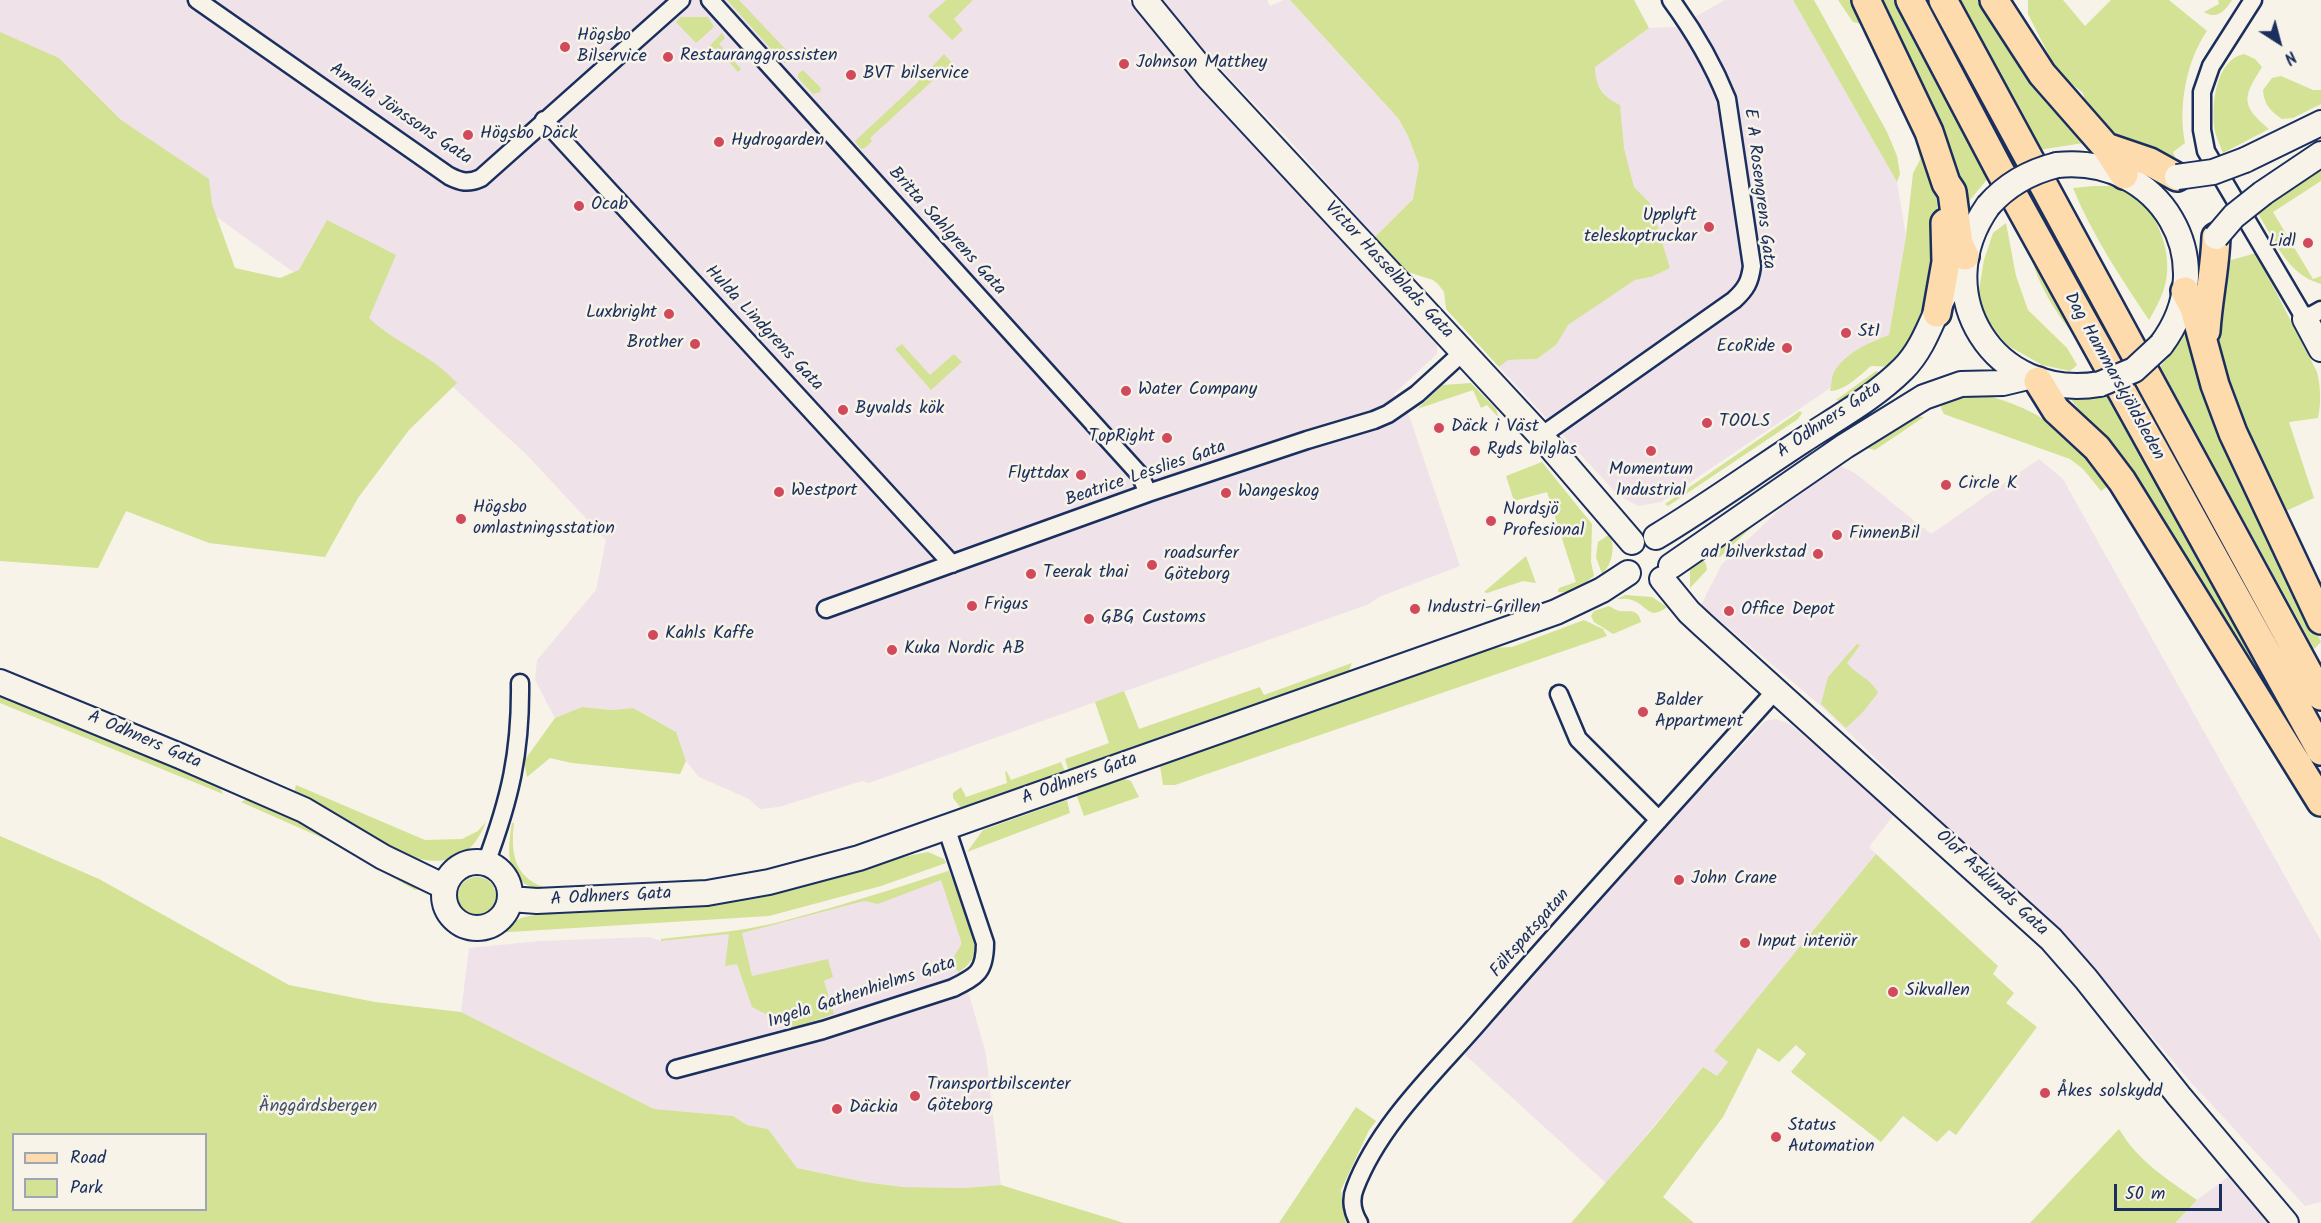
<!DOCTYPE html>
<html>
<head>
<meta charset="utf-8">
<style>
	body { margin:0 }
	#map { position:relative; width:2321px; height:1223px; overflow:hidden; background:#f7f3e8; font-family:Kalam,sans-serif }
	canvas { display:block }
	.legend { position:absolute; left:12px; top:1133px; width:195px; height:78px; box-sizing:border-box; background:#f7f3e8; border:2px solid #9fa5b1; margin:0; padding:8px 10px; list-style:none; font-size:18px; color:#1b2f5e }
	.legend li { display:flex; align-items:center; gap:12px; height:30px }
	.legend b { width:30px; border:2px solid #9fa5b1 }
	.north { position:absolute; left:2249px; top:12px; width:60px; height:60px; -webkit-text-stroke:4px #f7f3e8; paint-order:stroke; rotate:144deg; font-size:16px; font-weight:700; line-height:24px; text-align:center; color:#1b2f5e }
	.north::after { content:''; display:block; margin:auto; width:21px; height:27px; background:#1b2f5e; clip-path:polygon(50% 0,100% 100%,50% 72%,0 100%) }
	.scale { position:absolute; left:2114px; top:1184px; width:108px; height:27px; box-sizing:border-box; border:3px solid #1b2f5e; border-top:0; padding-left:8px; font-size:18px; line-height:21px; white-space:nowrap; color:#1b2f5e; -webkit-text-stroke:4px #f7f3e8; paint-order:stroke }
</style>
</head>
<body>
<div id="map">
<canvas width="2321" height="1223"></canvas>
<ul class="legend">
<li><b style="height:8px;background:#fedbac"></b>Road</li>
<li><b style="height:16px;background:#d3e295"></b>Park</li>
</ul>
<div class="north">N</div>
<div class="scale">50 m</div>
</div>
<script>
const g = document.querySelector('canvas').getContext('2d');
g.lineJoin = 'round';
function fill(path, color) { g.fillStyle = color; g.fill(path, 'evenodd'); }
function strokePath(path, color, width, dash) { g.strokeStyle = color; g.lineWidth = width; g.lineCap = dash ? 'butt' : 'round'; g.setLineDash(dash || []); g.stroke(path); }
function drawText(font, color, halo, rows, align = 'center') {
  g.font = font + ' Kalam,sans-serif'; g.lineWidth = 5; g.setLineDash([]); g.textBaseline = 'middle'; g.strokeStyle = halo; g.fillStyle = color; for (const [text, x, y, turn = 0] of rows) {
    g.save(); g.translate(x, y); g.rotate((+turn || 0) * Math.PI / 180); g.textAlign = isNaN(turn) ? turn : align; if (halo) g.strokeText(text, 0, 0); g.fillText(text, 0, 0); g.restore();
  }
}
fill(new Path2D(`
	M 0,0 L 1128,0 L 1190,74 L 1437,338 L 1437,354 L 1394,394 L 1409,415 L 1460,566 L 1379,597 L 1369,604 L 869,783 L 862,781 L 779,807 L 760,809 L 749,799 L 699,777 L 686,761 L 675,732 L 633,708 L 611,710 L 582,707 L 555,718 L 535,680 L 537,660 L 596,590 L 606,540 L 527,455 L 453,387 L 0,61 Z
	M 1163,0 L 1267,0 L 1270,6 L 1284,0 L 1290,0 L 1398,118 L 1408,136 L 1419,165 L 1413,199 L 1375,237 L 1290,141 L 1201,48 Z
	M 1725,0 L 1793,0 L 1897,182 L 1906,236 L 1889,335 L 1872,341 L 1833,374 L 1832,387 L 1661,502 L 1639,506 L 1619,496 L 1499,367 L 1507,360 L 1537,359 L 1556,345 L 1567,325 L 1635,280 L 1651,277 L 1650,203 L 1634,187 L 1624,148 L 1609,100 L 1595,82 L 1595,67 L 1649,28 L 1677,27 Z
	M 2039,459 L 2063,479 L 2321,941 L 2321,1202 L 2305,1206 L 2189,1080 L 2090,964 L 1820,705 L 1701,605 L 1722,564 L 1781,508 L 1840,466 L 1855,473 L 1931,534 Z
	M 1776,719 L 1790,724 L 1896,812 L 1869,847 L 1876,854 L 1715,1051 L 1728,1062 L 1717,1076 L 1703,1067 L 1606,1183 L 1464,1054 L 1586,913 L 1765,721 Z
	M 949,870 L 971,939 L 959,972 L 969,994 L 986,1054 L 1001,1185 L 964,1188 L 903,1187 L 864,1182 L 797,1168 L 768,1129 L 747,1125 L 733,1116 L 654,1109 L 461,1012 L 469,948 L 540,941 L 649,937 L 661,941 L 749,931 L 884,893 Z
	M 2233,1173 L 2270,1223 L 2175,1223 L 2197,1200 Z`), '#efe3e9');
fill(new Path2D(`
	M 727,0 L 739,0 L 789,53 L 791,60 L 785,63 L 781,60 Z
	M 946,0 L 973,0 L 954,19 L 963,30 L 952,40 L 928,16 Z
	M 1290,0 L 1634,0 L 1649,28 L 1595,67 C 1595,87 1603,97 1620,105 L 1624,148 L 1634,187 L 1650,203 L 1670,268 L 1651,277 L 1635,280 L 1568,325 L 1556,345 L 1537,359 L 1508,360 L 1499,367 L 1446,309 L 1444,292 L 1438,284 L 1433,280 L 1408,272 L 1375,237 L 1413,199 L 1419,165 L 1408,136 L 1398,118 Z
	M 1793,0 L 1814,0 L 1887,132 L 1897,156 L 1900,174 L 1897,182 Z
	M 1838,0 L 1855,0 L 1864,20 L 1862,24 L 1853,22 Z
	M 1876,0 L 1894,0 L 1989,177 L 1965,206 Z
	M 1957,0 L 1984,0 L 2013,48 L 2083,143 L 2039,150 Z
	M 2028,0 L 2063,0 L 2085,26 L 2111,0 L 2169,0 L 2207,31 C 2186,61 2178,107 2185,143 L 2173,152 L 2176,159 L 2175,163 L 2125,144 L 2086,105 L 2083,93 L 2058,73 L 2028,14 Z
	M 2218,0 L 2232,0 C 2225,11 2217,20 2204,12 L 2219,4 Z
	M 681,17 L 708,17 L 714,27 L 696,43 L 676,22 Z
	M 0,32 L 59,58 L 121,120 L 209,179 L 212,204 L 235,268 L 280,278 L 299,270 L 327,220 L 396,255 L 369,318 C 396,344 431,354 457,383 L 409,430 L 358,498 L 325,557 L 209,543 L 126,511 L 98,568 L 0,561 Z
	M 722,33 L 725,38 L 719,44 L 741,69 L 738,72 L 717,48 L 706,54 L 704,52 Z
	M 944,54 L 952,63 L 870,138 L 872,141 L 865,148 L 861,149 L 855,141 L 914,86 Z
	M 2244,54 L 2255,59 L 2262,67 C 2243,97 2240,105 2269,129 L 2223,153 C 2220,145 2215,135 2214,126 C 2212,102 2216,60 2244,54 Z
	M 803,70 L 821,88 L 820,92 L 813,94 L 798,78 L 798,74 Z
	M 2281,76 L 2313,90 L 2321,90 L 2321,104 L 2293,118 L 2282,119 C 2270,111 2264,104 2263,90 L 2272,78 Z
	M 1914,126 L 1936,191 L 1939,236 L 1924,323 L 1894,367 L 1871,366 C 1860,375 1845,391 1830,391 C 1832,385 1831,377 1834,372 C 1845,353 1870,342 1889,335 L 1906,236 L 1913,173 L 1920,160 Z
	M 2321,167 L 2321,181 L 2273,212 L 2313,279 L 2321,276 L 2321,284 C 2286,274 2275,240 2257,212 Z
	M 2093,186 C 2102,186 2117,185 2125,189 C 2152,201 2170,244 2167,273 C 2166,290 2157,306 2149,320 C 2121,278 2092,235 2073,188 Z
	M 2006,223 L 2016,276 L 2028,310 L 2067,348 L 2077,365 L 2070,371 L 2042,365 L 2007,345 L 1986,319 L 1978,296 L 1984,260 L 1993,233 Z
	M 2030,252 L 2079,340 C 2057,316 2037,284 2030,252 Z
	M 2256,253 L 2317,372 C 2321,387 2321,404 2318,418 L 2289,422 L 2314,498 L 2286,511 L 2247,428 L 2224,368 L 2212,318 L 2228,261 Z
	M 2188,331 L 2321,642 L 2314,649 L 2160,367 Z
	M 902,344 L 930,375 L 954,354 L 962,362 L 931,390 L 895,349 Z
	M 1876,371 L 1884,374 L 1843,402 L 1836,400 Z
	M 1471,383 L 1496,409 L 1499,418 L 1487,405 L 1481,408 L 1473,390 L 1417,409 L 1443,385 Z
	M 1979,394 C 2014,401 2047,417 2073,442 C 2086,455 2096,472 2108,486 L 2101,491 L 2083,469 L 2070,459 L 1952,417 L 1944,414 L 1941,408 L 1944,399 Z
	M 2108,394 L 2265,680 L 2266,684 L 2263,686 L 2195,582 L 2201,579 L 2195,568 L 2188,571 L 2121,461 L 2068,396 Z
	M 1800,411 L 1802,413 L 1798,419 L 1668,506 L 1665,504 Z
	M 1915,416 L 1924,417 L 1875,450 L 1866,448 Z
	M 1542,462 L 1592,524 L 1591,562 L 1594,576 C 1583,584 1572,594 1558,592 L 1559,588 L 1576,582 L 1547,492 L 1514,501 L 1506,476 Z
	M 1773,507 L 1720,557 L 1714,557 L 1708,549 Z
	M 1610,534 C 1615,547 1613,563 1602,574 L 1596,557 L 1598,542 Z
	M 1700,555 L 1706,564 L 1707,570 L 1690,588 L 1690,569 Z
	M 1526,556 L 1536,583 L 1523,581 L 1487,593 L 1484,592 Z
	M 1625,595 L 1652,597 L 1667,607 C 1648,621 1649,606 1632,600 C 1627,598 1622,599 1617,599 Z
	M 1609,606 C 1611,607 1618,611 1619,611 C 1630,612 1638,608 1641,622 L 1613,634 L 1594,622 L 1591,616 L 1594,611 Z
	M 1584,620 L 1603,629 L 1607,636 L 1175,785 L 1163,785 L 1160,766 L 1161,763 L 1489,648 L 1512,647 Z
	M 1857,644 L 1860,645 L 1847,663 C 1855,674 1872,679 1878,693 L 1862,713 L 1846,728 L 1821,704 L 1828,677 Z
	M 1352,663 L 1348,673 L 1337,679 L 1069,772 L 1065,759 L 1109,743 L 1095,702 L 1124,691 L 1139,729 L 1260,687 L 1264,695 Z
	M 0,693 L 219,786 L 223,794 L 0,703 Z
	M 582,707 L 611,710 L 633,708 L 676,732 L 686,761 L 680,774 L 572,763 L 550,758 L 527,777 L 524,761 L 555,718 Z
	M 1061,762 L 1066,774 L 973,806 L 960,807 L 953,798 L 953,793 L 961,787 L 966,797 L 1007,783 L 1005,771 L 1007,772 L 1011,780 Z
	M 1122,778 L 1131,781 L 1139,797 L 1084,816 L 1076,794 Z
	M 296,785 L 425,840 L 462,839 L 478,831 L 486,822 C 468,867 438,866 396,853 L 294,793 Z
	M 247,799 L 255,799 L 284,811 L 420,889 L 415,890 L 327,840 L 241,802 Z
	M 1067,800 L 1070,813 L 967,852 L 983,830 Z
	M 512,823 L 514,823 C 510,855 515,881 551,889 C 506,890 506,857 512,823 Z
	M 0,836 L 99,879 L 289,985 L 375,1002 L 461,1012 L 654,1109 L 733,1116 L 747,1125 L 768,1129 L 797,1168 L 864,1182 L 903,1187 L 964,1188 L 1001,1185 L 1124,1223 L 0,1223 ZM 14,1134 L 206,1134 L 206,1210 L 14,1210 Z
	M 928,852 L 944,859 L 946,863 L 881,886 L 769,916 L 493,933 L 521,918 L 560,909 L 878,862 Z
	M 1876,854 L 1998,966 L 1993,974 L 2014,993 L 2006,1003 L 2037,1027 L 1956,1135 L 1949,1130 L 1937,1142 L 1903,1116 L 1881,1142 L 1791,1072 L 1806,1054 L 1796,1045 L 1779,1062 L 1758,1048 L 1723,1117 L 1663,1197 L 1694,1223 L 1571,1223 L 1654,1127 L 1703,1067 L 1717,1076 L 1728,1062 L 1714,1051 Z
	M 949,871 C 955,887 979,939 974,954 C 972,962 966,967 959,972 L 950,963 L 961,945 L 961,941 L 941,880 L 878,904 L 864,901 L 742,933 L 752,976 L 828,959 L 833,977 L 824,981 L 834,1014 L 793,1028 L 752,1007 L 737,964 L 725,966 L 729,934 L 661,941 L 661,939 C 697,935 735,932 771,924 C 831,909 890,890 949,871 Z
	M458 896a19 19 0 1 1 38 0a19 19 0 1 1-38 0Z
	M 1356,1107 L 1376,1121 L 1369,1130 L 1341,1190 L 1346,1223 L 1279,1223 Z
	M 2119,1129 C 2138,1161 2167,1179 2197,1200 L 2175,1223 L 2030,1223 Z`), '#d3e295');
const street = new Path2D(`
	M 197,0 L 449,176 C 461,182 468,184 481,178 L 681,0
	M 710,0 L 1140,475 L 1148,493
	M 2253,0 L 2211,66 L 2202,92 L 2202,130 L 2206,151 L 2305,319 L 2321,310
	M 544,120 L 952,564
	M 1541,436 L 1734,300 C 1746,289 1750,282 1752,266 L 1727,99 C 1713,64 1693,30 1671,0
	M 826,609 L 1148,493 L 1307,440 L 1374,420 L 1388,414 L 1417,394 L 1463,352
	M 1559,694 L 1578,739 L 1659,820
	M 486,863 C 510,799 521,752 520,683
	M 676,1069 L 823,1030 L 953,988 C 977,976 985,972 985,943 L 946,827
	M 1359,1223 C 1353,1213 1350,1200 1355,1188 C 1380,1122 1440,1068 1485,1015 C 1581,905 1679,798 1776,690`);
const secondary = new Path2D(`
	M 1145,0 L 1208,77 L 1541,436 L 1632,542
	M 2245,160 L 2321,123
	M 2057,165 C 2160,154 2224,262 2161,345
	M 2263,193 L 2321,154
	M 1988,206 C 1926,294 1994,402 2100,384
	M 2305,319 L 2321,349
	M 1656,537 C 1706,507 1753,473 1802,441 C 1835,419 1874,398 1903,369 C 1932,340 1936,296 1963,267
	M 1671,566 L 1845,446 L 1924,397 L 1961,384 L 2003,383 L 2028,377
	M 1662,579 L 1689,612 L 1703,625 L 2051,939 L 2086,979 L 2179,1096 L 2286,1223
	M 0,682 L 180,756 L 304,810 L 383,857 L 445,887
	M444 895a33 33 0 1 1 66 0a33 33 0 1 1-66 0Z
	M 510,899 L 537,901 L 707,893 L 769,882 L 859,858 L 1556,612 L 1602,590 L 1628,573`);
const primary = new Path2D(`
	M 1866,0 L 1929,132 L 1946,183 L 1952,192 L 1959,244 L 1965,256
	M 1910,0 L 1999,169 L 2321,751
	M 1943,0 L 2321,696
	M 1994,0 L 2042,74 L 2106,147 L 2124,175
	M 2106,147 L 2150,162 L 2177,177
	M 2185,291 L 2194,308 L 2215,385 L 2233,433 L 2321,620
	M 1937,313 L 1946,262 L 1945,223
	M 2206,331 C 2208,299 2215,269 2216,237
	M 2038,381 L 2056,410 L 2097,448 L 2122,481 L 2321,802`);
strokePath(street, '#1b2f5e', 21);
strokePath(secondary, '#1b2f5e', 28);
strokePath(primary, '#1b2f5e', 32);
strokePath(street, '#f7f3e8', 16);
strokePath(secondary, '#f7f3e8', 24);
strokePath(primary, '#fedbac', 27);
const secondaryBridge = new Path2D(`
	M 2177,177 L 2213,172 L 2245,160
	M 1988,206 C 2007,184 2029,172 2057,165
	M 2216,237 L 2234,216 L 2263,193
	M 2100,384 L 2134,370 L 2161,345`);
strokePath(secondaryBridge, '#1b2f5e', 28, []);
strokePath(secondaryBridge, '#f7f3e8', 24);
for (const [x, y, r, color] of [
	[565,47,6,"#d1495b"],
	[668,57,6,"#d1495b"],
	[1124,64,6,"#d1495b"],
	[851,75,6,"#d1495b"],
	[468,135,6,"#d1495b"],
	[719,142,6,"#d1495b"],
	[579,206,6,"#d1495b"],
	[1709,227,6,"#d1495b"],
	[2308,243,6,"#d1495b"],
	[669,314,6,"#d1495b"],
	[1846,333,6,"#d1495b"],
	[695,344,6,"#d1495b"],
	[1787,348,6,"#d1495b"],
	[1126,391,6,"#d1495b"],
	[843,410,6,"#d1495b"],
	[1707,423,6,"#d1495b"],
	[1439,428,6,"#d1495b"],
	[1167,438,6,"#d1495b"],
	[1475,451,6,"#d1495b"],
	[1651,451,6,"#d1495b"],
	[1081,475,6,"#d1495b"],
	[1946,485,6,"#d1495b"],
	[779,492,6,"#d1495b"],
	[1226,493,6,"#d1495b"],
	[461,519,6,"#d1495b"],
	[1491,521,6,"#d1495b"],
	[1837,535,6,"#d1495b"],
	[1818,554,6,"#d1495b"],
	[1152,565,6,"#d1495b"],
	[1031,574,6,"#d1495b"],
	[972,606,6,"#d1495b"],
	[1415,609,6,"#d1495b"],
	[1729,611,6,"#d1495b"],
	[1089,619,6,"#d1495b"],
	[653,635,6,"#d1495b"],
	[892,650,6,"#d1495b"],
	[1643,712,6,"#d1495b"],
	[1679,880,6,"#d1495b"],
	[1745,943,6,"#d1495b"],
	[1893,992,6,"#d1495b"],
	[2045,1093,6,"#d1495b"],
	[915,1096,6,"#d1495b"],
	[837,1109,6,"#d1495b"],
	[1776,1137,6,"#d1495b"]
]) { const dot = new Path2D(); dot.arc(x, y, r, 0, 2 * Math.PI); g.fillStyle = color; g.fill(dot); strokePath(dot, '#f7f3e8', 2); }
drawText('18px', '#1b2f5e', '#f7f3e8', [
	["Högsbo",577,37],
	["Bilservice",577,58],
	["Restauranggrossisten",680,57],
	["Johnson Matthey",1136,64],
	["BVT bilservice",863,75],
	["Högsbo Däck",480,135],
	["Hydrogarden",731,142],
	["Ocab",591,206],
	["Upplyft",1697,217,"right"],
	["teleskoptruckar",1697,238,"right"],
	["Lidl",2296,243,"right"],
	["Luxbright",657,314,"right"],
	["St1",1858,333],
	["Brother",683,344,"right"],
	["EcoRide",1775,348,"right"],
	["Water Company",1138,391],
	["Byvalds kök",855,410],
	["TOOLS",1719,423],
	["Däck i Väst",1451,428],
	["TopRight",1155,438,"right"],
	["Ryds bilglas",1487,451],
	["Momentum",1651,471,"center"],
	["Industrial",1651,492,"center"],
	["Flyttdax",1069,475,"right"],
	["Circle K",1958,485],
	["Westport",791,492],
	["Wangeskog",1238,493],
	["Högsbo",473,509],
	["omlastningsstation",473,530],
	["Nordsjö",1503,511],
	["Profesional",1503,532],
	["FinnenBil",1849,535],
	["ad bilverkstad",1806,554,"right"],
	["roadsurfer",1164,555],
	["Göteborg",1164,576],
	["Teerak thai",1043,574],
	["Frigus",984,606],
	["Industri-Grillen",1427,609],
	["Office Depot",1741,611],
	["GBG Customs",1101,619],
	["Kahls Kaffe",665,635],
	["Kuka Nordic AB",904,650],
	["Balder",1655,702],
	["Appartment",1655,723],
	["John Crane",1691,880],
	["Input interiör",1757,943],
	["Sikvallen",1905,992],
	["Transportbilscenter",927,1086],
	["Göteborg",927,1107],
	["Åkes solskydd",2057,1093],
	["Däckia",849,1109],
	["Status",1788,1127],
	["Automation",1788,1148]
], 'left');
drawText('18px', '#1b2f5e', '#f7f3e8', [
	["Amalia Jönssons Gata",400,115,34],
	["E A Rosengrens Gata",1758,189,83],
	["Britta Sahlgrens Gata",946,232,48],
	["Victor Hasselblads Gata",1388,271,47],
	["Hulda Lindgrens Gata",763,329,47],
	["Dag Hammarskjöldsleden",2113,377,61],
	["A Odhners Gata",1830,421,-34],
	["Beatrice Lesslies Gata",1146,475,-19],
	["A Odhners Gata",144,741,23],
	["A Odhners Gata",1080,780,-20],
	["Olof Asklunds Gata",1991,884,43],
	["A Odhners Gata",611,898,-3],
	["Fältspatsgatan",1531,934,-49],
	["Ingela Gathenhielms Gata",862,994,-18]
]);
drawText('18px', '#405369', '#f7f3e8', [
	["Änggårdsbergen",318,1108]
]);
</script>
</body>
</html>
